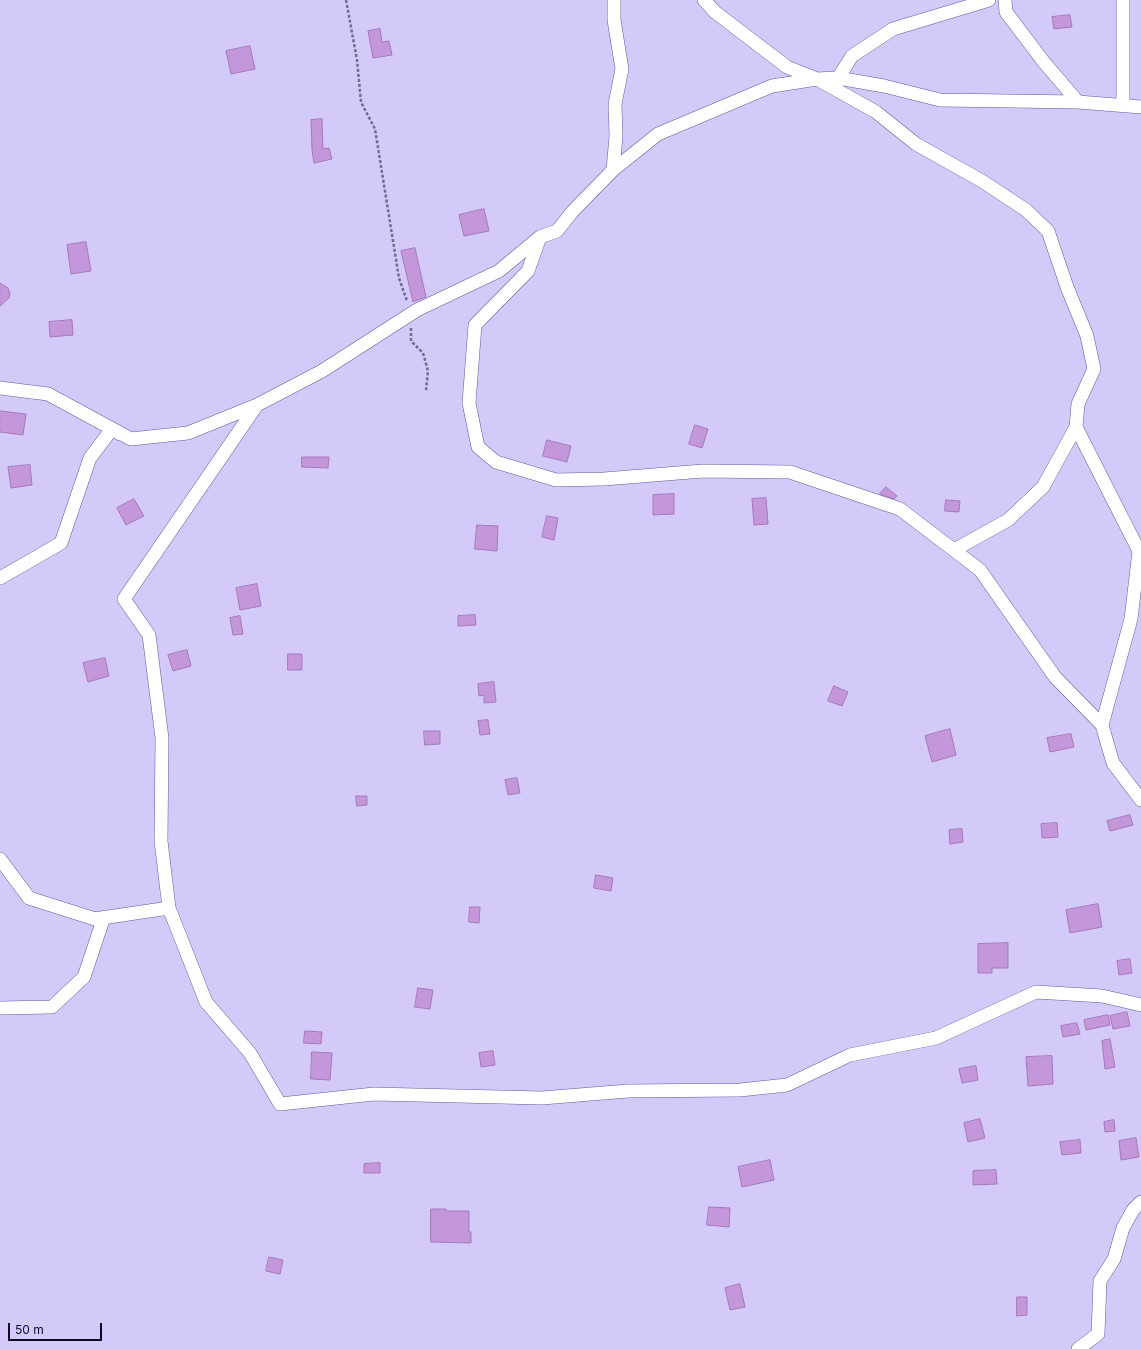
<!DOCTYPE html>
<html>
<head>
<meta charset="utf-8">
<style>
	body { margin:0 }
	#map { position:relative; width:1141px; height:1349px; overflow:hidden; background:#d3caf9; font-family:Inter,sans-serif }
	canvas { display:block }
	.scale { position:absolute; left:8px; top:1323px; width:94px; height:18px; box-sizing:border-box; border:2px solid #110924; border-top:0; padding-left:5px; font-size:12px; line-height:14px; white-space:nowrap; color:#110924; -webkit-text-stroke:3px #d3caf9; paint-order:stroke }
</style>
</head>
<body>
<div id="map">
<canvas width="1141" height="1349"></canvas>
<div class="scale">50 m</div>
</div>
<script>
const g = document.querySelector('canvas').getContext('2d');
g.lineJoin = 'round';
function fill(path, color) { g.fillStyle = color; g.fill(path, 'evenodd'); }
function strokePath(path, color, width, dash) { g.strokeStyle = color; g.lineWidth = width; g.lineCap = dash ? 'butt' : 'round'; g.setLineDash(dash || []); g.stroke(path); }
const building = new Path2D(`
	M 1070,15 L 1072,27 L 1054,29 L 1052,17 Z
	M 380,29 L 382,42 L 389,41 L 392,55 L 373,58 L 368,31 Z
	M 250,46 L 255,69 L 231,74 L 226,51 Z
	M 322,119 L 323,149 L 329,148 L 332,159 L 314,163 L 312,150 L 311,120 Z
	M 484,209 L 489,231 L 464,236 L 459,215 Z
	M 86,242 L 91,271 L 71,274 L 67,245 Z
	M 415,248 L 426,297 L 413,302 L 401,251 Z
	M 0,283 L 8,288 L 10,294 L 9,298 L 0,306 Z
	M 72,320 L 73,335 L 50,337 L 49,322 Z
	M 0,411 L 26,414 L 23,435 L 0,432 Z
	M 695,425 L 708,429 L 702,448 L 689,444 Z
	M 547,440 L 571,446 L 567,462 L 543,456 Z
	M 302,457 L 329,457 L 328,468 L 302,467 Z
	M 30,465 L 32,485 L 11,488 L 8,467 Z
	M 886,487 L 897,496 L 894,499 L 880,494 Z
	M 674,494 L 674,514 L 653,515 L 653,495 Z
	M 766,498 L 768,524 L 754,525 L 752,499 Z
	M 134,499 L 144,516 L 126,525 L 117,508 Z
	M 946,500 L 960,501 L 959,512 L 945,511 Z
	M 547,516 L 558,518 L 554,540 L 542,537 Z
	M 477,525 L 498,526 L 497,551 L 475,549 Z
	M 257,584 L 261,606 L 240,610 L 236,588 Z
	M 475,615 L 476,625 L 458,626 L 458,616 Z
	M 240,616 L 243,634 L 233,635 L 230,618 Z
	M 187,650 L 191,666 L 173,671 L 168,655 Z
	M 288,654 L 302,654 L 302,670 L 288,670 Z
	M 105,658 L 109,676 L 88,682 L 83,663 Z
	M 494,682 L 496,702 L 484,703 L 484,695 L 479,696 L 478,684 Z
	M 834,686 L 848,692 L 842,706 L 828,701 Z
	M 488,720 L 490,734 L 480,735 L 478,721 Z
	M 950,729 L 956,755 L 932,762 L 925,736 Z
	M 424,731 L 440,731 L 440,744 L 425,745 Z
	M 1071,734 L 1074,747 L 1050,752 L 1047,738 Z
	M 517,778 L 520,793 L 508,795 L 505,780 Z
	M 356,796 L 367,796 L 367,805 L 357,806 Z
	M 1130,815 L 1133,825 L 1110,831 L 1107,821 Z
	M 1057,823 L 1058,837 L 1042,838 L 1041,824 Z
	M 962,829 L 963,842 L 950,844 L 949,830 Z
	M 596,875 L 613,878 L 611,891 L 594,888 Z
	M 1098,904 L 1102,927 L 1070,933 L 1066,910 Z
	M 470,907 L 480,907 L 479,923 L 469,922 Z
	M 1008,943 L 1008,968 L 992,968 L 992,973 L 978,973 L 978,944 Z
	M 1130,959 L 1132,973 L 1119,975 L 1117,961 Z
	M 418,988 L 433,990 L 430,1009 L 415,1007 Z
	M 1127,1012 L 1130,1026 L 1113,1029 L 1110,1016 Z
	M 1108,1015 L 1110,1025 L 1086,1030 L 1084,1020 Z
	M 1077,1023 L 1080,1034 L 1063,1037 L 1061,1026 Z
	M 305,1031 L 322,1032 L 321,1044 L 304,1043 Z
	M 1110,1039 L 1115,1067 L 1105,1069 L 1102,1041 Z
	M 493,1051 L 495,1065 L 481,1067 L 479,1053 Z
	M 312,1052 L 332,1053 L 330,1080 L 311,1079 Z
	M 1052,1056 L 1053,1084 L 1028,1086 L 1026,1057 Z
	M 976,1066 L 978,1080 L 962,1083 L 959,1069 Z
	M 980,1119 L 985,1138 L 968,1142 L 964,1123 Z
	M 1114,1120 L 1115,1131 L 1105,1132 L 1104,1122 Z
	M 1136,1138 L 1139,1157 L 1121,1160 L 1119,1141 Z
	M 1080,1140 L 1081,1153 L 1062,1155 L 1060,1142 Z
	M 770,1160 L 774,1180 L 742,1187 L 738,1167 Z
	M 380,1163 L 380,1173 L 364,1173 L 364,1164 Z
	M 996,1170 L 997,1184 L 973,1185 L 973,1171 Z
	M 709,1207 L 730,1208 L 729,1227 L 707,1225 Z
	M 431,1209 L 446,1209 L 446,1211 L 469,1211 L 469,1232 L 471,1232 L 471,1243 L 431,1242 Z
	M 269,1257 L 283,1260 L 280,1274 L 266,1271 Z
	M 740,1284 L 745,1307 L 730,1310 L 725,1288 Z
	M 1017,1297 L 1027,1297 L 1027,1315 L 1017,1316 Z`);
fill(building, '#c497db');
strokePath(building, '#a579bb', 1);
const minor = new Path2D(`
	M 704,0 L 715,12 L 787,67 L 817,79 L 838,78 L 884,86 L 940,100 L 1078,102 L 1141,107
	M 1005,0 L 1006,12 L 1043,61 L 1078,102
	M 838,78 L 852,56 L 893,29 L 989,0
	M 1123,105 L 1123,0
	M 613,170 L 616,136 L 615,104 L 622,69 L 614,20 L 614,0
	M 0,388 L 48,394 L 131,439 L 188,433 L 257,405 L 322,371 L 417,310 L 499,271 L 540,237
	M 257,405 L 124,599 L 149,635 L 162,738 L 161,841 L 169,908 L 206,1002 L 250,1053 L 280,1104 L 374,1094 L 542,1098 L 628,1091 L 740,1090 L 787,1085 L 850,1055 L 936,1038 L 1036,992 L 1102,996 L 1141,1005
	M 954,550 L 1008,520 L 1043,487 L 1076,427
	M 0,578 L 61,543 L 90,458 L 112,429 L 120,434
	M 1102,725 L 1055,677 L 980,570 L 900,509 L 790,472 L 703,471 L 604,479 L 556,480 L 496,462 L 478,447 L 469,403 L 475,325 L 528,271 L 540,237 L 557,231 L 573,211 L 613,170 L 658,134 L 772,86 L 817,79 L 876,112 L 916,144 L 982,181 L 1026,210 L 1048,231 L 1067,287 L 1087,336 L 1094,369 L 1078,404 L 1076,427 L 1139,551 L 1131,619 L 1102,725 L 1113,763 L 1141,800
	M 0,859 L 29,898 L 95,919 L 169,908
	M 0,1008 L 52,1007 L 84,977 L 104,917
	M 1078,1349 L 1098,1334 L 1100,1281 L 1114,1259 L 1123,1228 L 1133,1210 L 1141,1202`);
strokePath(minor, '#68579c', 14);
strokePath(new Path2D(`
	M 346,0 L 357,60 L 361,102 L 375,129 L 399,278 L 407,301
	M 411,328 L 411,341 L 423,353 L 428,371 L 426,390`), '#736a8f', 2.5, [3, 2]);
strokePath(minor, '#fff', 13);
</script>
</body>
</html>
